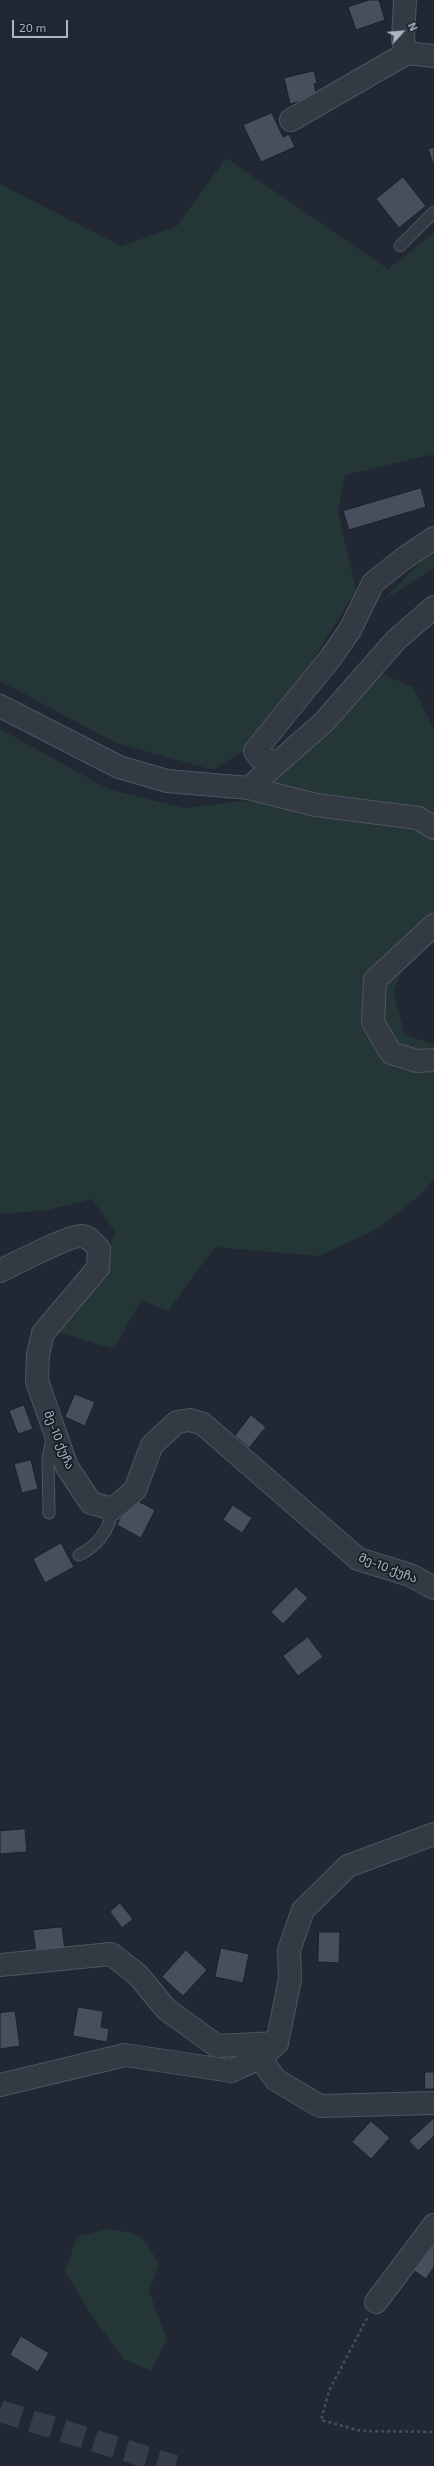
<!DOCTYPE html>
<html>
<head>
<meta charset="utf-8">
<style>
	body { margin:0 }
	#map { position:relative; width:434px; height:2466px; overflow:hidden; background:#212833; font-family:"Exo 2",sans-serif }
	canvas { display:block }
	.north { position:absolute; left:382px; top:12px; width:40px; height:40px; -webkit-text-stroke:3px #191f28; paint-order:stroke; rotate:64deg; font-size:11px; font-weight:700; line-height:16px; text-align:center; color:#aeb5c1 }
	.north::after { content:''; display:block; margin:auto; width:14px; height:18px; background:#aeb5c1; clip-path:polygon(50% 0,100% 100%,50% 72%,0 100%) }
	.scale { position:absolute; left:12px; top:20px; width:56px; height:18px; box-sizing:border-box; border:2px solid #aeb5c1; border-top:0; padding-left:5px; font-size:12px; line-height:14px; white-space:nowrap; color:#aeb5c1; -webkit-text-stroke:3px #191f28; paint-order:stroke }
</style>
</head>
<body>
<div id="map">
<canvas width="434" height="2466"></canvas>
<div class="north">N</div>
<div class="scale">20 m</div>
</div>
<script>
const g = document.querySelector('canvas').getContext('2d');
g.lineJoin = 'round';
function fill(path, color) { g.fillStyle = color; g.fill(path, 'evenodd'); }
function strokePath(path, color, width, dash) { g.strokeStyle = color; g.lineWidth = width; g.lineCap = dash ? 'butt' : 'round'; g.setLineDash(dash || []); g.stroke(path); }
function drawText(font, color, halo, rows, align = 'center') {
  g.font = font + ' "Exo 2","Noto Sans Georgian",sans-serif'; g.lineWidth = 4; g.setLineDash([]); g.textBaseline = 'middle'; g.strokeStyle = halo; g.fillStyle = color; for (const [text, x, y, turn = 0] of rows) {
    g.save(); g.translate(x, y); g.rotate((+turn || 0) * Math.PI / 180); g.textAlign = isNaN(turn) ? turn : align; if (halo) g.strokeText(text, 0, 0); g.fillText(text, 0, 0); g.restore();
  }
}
fill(new Path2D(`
	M 226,158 L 388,269 L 434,233 L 434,454 L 345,475 L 338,512 L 356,590 L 308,668 L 259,741 L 213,770 L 116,743 L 0,681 L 0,184 L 121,246 L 176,227 Z
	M 434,554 L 434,568 L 382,601 L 425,558 Z
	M 360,665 L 413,687 L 434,729 L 434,925 L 414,942 L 393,992 L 405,1035 L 434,1044 L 434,1179 L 419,1196 L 377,1229 L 319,1256 L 215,1247 L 168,1311 L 141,1300 L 114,1349 L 54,1331 L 105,1261 L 115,1232 L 92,1199 L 48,1210 L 0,1214 L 0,729 L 108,789 L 184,808 L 250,800 Z
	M 107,2229 C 140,2233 142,2234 159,2264 L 149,2291 L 167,2340 L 151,2371 L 124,2359 L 92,2316 L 65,2271 L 77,2237 Z`), '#253636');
const building = new Path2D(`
	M 369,0 L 379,0 L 385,20 L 356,30 L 348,7 Z
	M 314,71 L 317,83 L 314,84 L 317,97 L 290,104 L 284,78 Z
	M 272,113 L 283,137 L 289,134 L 295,147 L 261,162 L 243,125 Z
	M 434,147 L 434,167 L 428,149 Z
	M 403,177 L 426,206 L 399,228 L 376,199 Z
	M 421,488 L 426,507 L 349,530 L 343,511 Z
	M 75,1394 L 95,1402 L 85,1426 L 65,1417 Z
	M 24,1405 L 33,1429 L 18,1434 L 9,1411 Z
	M 251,1415 L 266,1427 L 249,1448 L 235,1436 Z
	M 31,1460 L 38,1489 L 22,1493 L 14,1464 Z
	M 132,1498 L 155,1510 L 141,1538 L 117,1525 Z
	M 233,1505 L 252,1518 L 242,1533 L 223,1520 Z
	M 61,1543 L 74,1567 L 45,1583 L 33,1559 Z
	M 296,1587 L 308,1598 L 283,1624 L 271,1612 Z
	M 308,1637 L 323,1657 L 298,1676 L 283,1656 Z
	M 25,1829 L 27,1852 L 0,1854 L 0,1831 Z
	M 120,1903 L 133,1919 L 122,1928 L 110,1912 Z
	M 62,1927 L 65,1951 L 36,1954 L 33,1930 Z
	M 319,1932 L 340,1932 L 339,1963 L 318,1962 Z
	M 221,1948 L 249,1954 L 243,1983 L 215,1977 Z
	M 186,1950 L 207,1970 L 183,1996 L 162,1977 Z
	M 78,2007 L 103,2011 L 101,2027 L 109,2029 L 107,2042 L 73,2036 Z
	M 15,2011 L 20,2046 L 0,2049 L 0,2013 Z
	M 425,2072 L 434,2072 L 434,2089 L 425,2089 Z
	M 434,2118 L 434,2136 L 418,2151 L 409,2141 Z
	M 371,2121 L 390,2138 L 371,2159 L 352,2142 Z
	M 434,2233 L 434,2267 L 426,2279 L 410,2268 Z
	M 21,2336 L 49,2353 L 38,2372 L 10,2355 Z`);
fill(building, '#474f5d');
strokePath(building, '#1b212b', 1);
strokePath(new Path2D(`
	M 0,2411 L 175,2466`), '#363d48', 22, [22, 11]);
const service = new Path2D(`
	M 400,246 L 434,212
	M 49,1513 L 48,1459 L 52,1438
	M 79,1555 C 99,1545 109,1530 113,1509`);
const minor = new Path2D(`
	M 405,0 L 403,40 L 407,53
	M 291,120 L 407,53 L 434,56
	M 0,706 L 119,767 L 167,781 L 249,788 L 324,722 L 396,640 L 434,607
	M 277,763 L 260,758 L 255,751 L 329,660 L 350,630 L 373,583 L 403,559 L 434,538
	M 249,788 L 316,805 L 418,818 L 434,828
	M 434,925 L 375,980 L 373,1022 L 391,1053 L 417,1061 L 434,1060
	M 0,1271 C 14,1264 70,1235 82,1236 C 90,1237 94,1244 99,1249 L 98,1268 L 43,1333 L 38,1355 L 37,1381 L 67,1467 L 91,1503 L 113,1509 L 135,1490 L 152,1445 L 177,1422 L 190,1420 L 203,1424 L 358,1559 L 410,1575 L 434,1588
	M 0,1965 L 111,1954 L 138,1975 L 166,2009 L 217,2046 L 277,2043
	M 260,2058 L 276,2080 L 320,2106 L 434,2103
	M 376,2302 L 434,2225`);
const tertiary = new Path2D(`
	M 0,2085 L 125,2055 L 231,2071 L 260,2058 L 277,2043 L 290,1979 L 289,1950 L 303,1910 L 348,1866 L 434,1834`);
strokePath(service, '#4e555f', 13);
strokePath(minor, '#4e555f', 24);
strokePath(tertiary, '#4e555f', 24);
strokePath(new Path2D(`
	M 367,2318 L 329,2391 L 321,2420 L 361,2431 L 434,2432`), '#425154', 2.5, [3, 3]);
strokePath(service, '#343a44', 11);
strokePath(minor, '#343a44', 22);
strokePath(tertiary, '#343a44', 22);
drawText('12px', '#aeb5c1', '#191f28', [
	["მე-10 ქუჩა",59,1440,68],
	["მე-10 ქუჩა",388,1568,21]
]);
</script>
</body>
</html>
